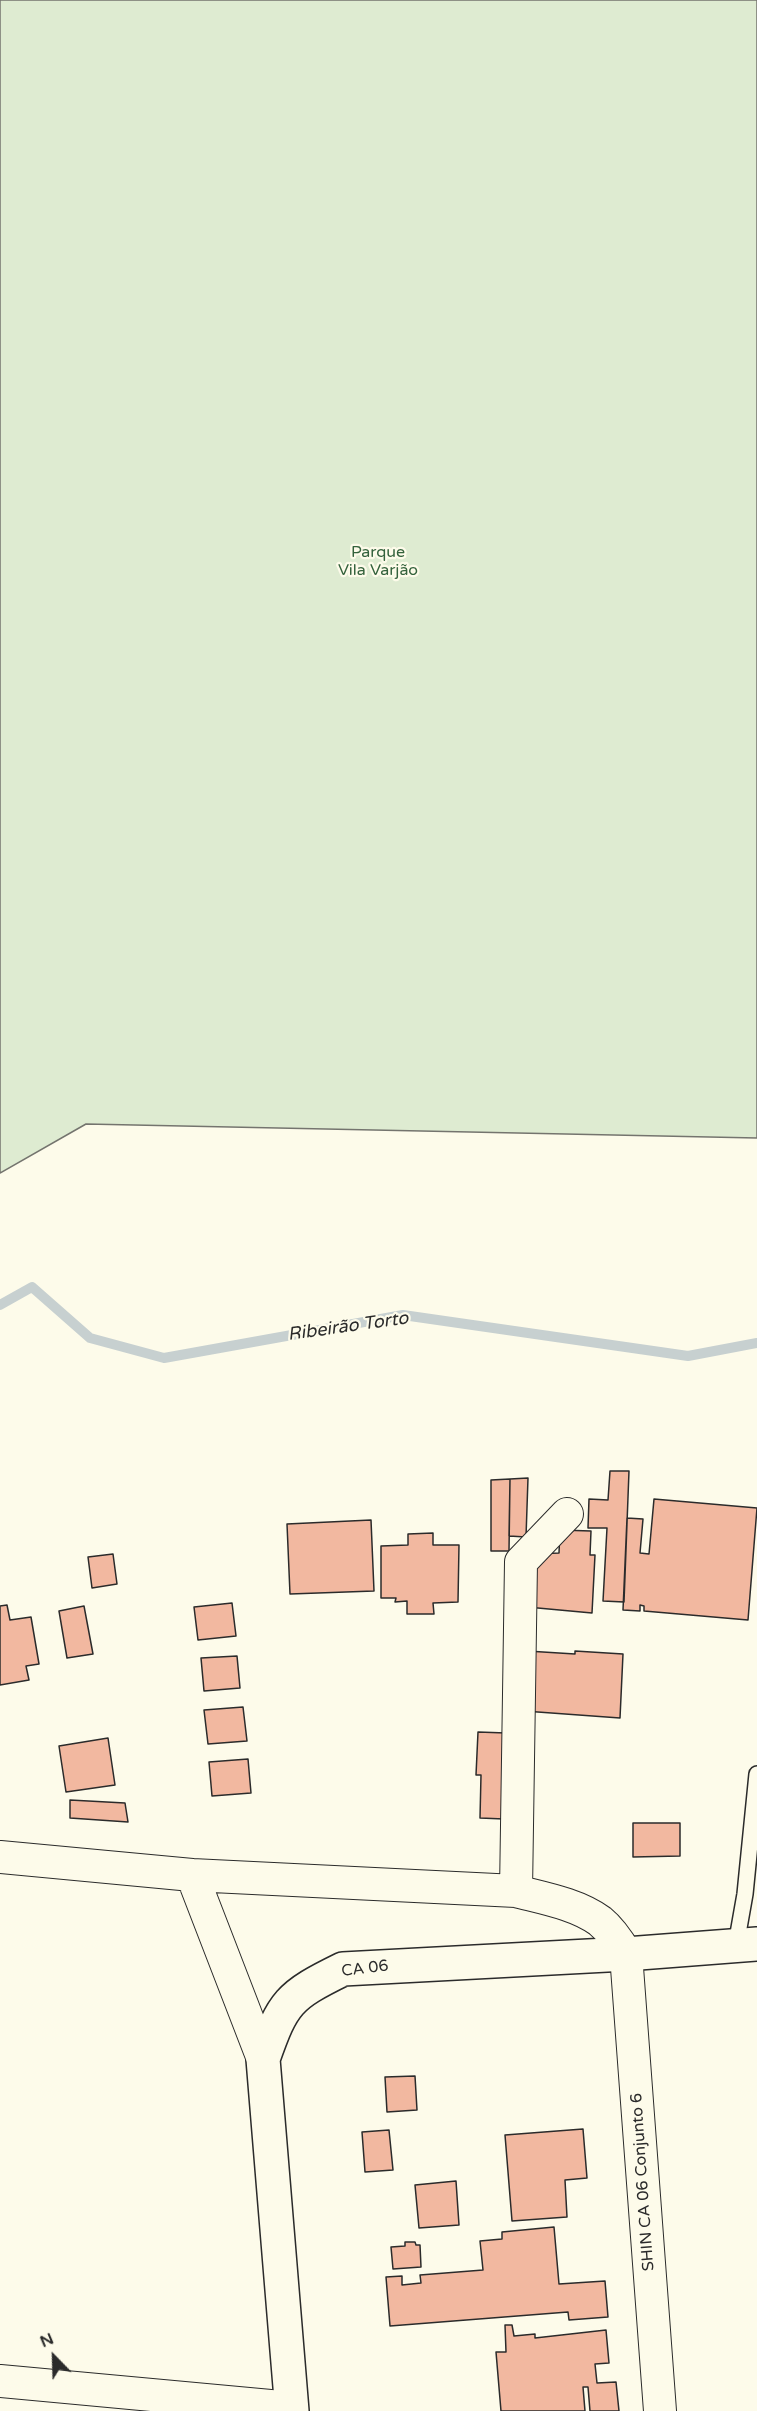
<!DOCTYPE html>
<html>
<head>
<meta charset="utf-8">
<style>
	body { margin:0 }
	#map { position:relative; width:757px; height:2411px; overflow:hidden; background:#fdfbea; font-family:"Varela Round",sans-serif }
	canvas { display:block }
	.north { position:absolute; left:24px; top:2327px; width:60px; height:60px; -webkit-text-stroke:4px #fdfbea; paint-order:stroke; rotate:337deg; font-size:16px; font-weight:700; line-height:24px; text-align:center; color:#2b2b2b }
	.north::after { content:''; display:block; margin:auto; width:21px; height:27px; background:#2b2b2b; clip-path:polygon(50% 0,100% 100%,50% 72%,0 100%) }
</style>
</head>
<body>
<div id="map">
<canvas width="757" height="2411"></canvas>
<div class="north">N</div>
</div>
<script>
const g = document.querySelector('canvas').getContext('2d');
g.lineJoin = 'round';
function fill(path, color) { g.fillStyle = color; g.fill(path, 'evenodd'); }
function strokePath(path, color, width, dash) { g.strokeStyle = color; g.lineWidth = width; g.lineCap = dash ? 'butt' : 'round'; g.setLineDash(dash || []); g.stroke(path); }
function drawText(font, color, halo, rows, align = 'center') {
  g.font = font + ' "Varela Round",sans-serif'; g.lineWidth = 4.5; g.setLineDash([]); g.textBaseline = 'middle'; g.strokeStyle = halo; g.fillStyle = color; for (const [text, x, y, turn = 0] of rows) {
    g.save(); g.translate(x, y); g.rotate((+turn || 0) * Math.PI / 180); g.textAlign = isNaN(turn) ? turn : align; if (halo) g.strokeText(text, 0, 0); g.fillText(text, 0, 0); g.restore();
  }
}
const green = new Path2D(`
	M 0,0 L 757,0 L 757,1138 L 86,1124 L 0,1173 Z`);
fill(green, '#deebd1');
strokePath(green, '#74746e', 1.5);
strokePath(new Path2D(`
	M 0,1305 L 32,1287 L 90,1338 L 164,1358 L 403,1315 L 688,1356 L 757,1343`), '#c7d0d0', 10);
const building = new Path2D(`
	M 610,1471 L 629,1471 L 624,1602 L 603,1601 L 607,1528 L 588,1528 L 589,1499 L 608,1500 Z
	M 528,1478 L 526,1537 L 509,1536 L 510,1479 Z
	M 510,1479 L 509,1551 L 491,1551 L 491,1480 Z
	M 654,1499 L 757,1508 L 748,1620 L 644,1611 L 644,1606 L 640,1605 L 640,1611 L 623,1610 L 627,1518 L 643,1519 L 640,1553 L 649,1554 Z
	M 371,1520 L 374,1591 L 290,1594 L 287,1524 Z
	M 560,1530 L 591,1531 L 590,1555 L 595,1555 L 592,1613 L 527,1607 L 530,1554 L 559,1553 Z
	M 433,1533 L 433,1545 L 459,1545 L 458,1602 L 433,1603 L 434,1614 L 407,1614 L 407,1601 L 395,1602 L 396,1598 L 381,1598 L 381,1546 L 408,1545 L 408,1534 Z
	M 113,1554 L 117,1584 L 92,1588 L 88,1557 Z
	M 232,1603 L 236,1636 L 198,1640 L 194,1607 Z
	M 7,1605 L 10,1620 L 31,1617 L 39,1664 L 26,1666 L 29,1680 L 0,1685 L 0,1606 Z
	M 84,1606 L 93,1654 L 67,1658 L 59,1611 Z
	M 527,1651 L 575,1654 L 575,1651 L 623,1654 L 620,1718 L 524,1711 Z
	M 237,1656 L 240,1688 L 204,1691 L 201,1658 Z
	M 243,1707 L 247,1741 L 208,1744 L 204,1710 Z
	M 478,1732 L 506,1733 L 504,1819 L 480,1818 L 481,1775 L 476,1775 Z
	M 108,1738 L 115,1785 L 66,1792 L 59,1746 Z
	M 248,1759 L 251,1793 L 212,1796 L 209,1762 Z
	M 70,1800 L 125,1803 L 128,1822 L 70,1818 Z
	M 633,1823 L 680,1823 L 680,1856 L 633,1857 Z
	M 415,2076 L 417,2110 L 387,2112 L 385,2077 Z
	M 583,2129 L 587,2178 L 565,2180 L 567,2217 L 512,2221 L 505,2135 Z
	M 389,2130 L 393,2170 L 365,2172 L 362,2132 Z
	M 456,2181 L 459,2225 L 419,2228 L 415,2185 Z
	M 554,2227 L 559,2284 L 605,2281 L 608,2317 L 569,2320 L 568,2312 L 390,2326 L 386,2277 L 402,2276 L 402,2285 L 421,2283 L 420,2275 L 483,2270 L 480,2241 L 502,2239 L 502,2232 Z
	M 405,2242 L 415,2242 L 416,2245 L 420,2245 L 421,2267 L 393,2269 L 391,2247 L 405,2246 Z
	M 505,2325 L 512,2325 L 514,2336 L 535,2334 L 535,2338 L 606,2330 L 609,2363 L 595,2364 L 597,2383 L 616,2382 L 619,2411 L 590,2411 L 588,2387 L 583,2387 L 585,2411 L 501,2411 L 496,2352 L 506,2352 Z`);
fill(building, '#f2b8a0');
strokePath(building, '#2b2b2b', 1.5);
const lane = new Path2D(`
	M 736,1945 L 745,1894 L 757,1774`);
const street = new Path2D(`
	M 0,1857 L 192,1875 L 263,2059
	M 192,1875 L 516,1891 C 543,1898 577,1904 600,1921 C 611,1930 619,1942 626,1954 L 660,2411
	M 516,1891 L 521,1562 L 567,1514
	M 0,2381 L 292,2408`);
const secondary = new Path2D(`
	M 292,2411 L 263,2059 C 283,2002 288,1996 343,1969 L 626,1954 L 757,1944`);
strokePath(lane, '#2b2b2b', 18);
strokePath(street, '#2b2b2b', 34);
strokePath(secondary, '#2b2b2b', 36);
strokePath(lane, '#fdfbea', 15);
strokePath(street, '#fdfbea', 32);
strokePath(secondary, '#fdfbea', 33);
drawText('16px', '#34623c', '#fdfbea', [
	["Parque",378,553],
	["Vila Varjão",378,571]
]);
drawText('16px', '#2b2b2b', '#fdfbea', [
	["CA 06",365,1969,-7],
	["SHIN CA 06 Conjunto 6",643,2182,-94]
]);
drawText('italic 18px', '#2b2b2b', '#fdfbea', [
	["Ribeirão Torto",348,1327,-8]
]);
</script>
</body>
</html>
